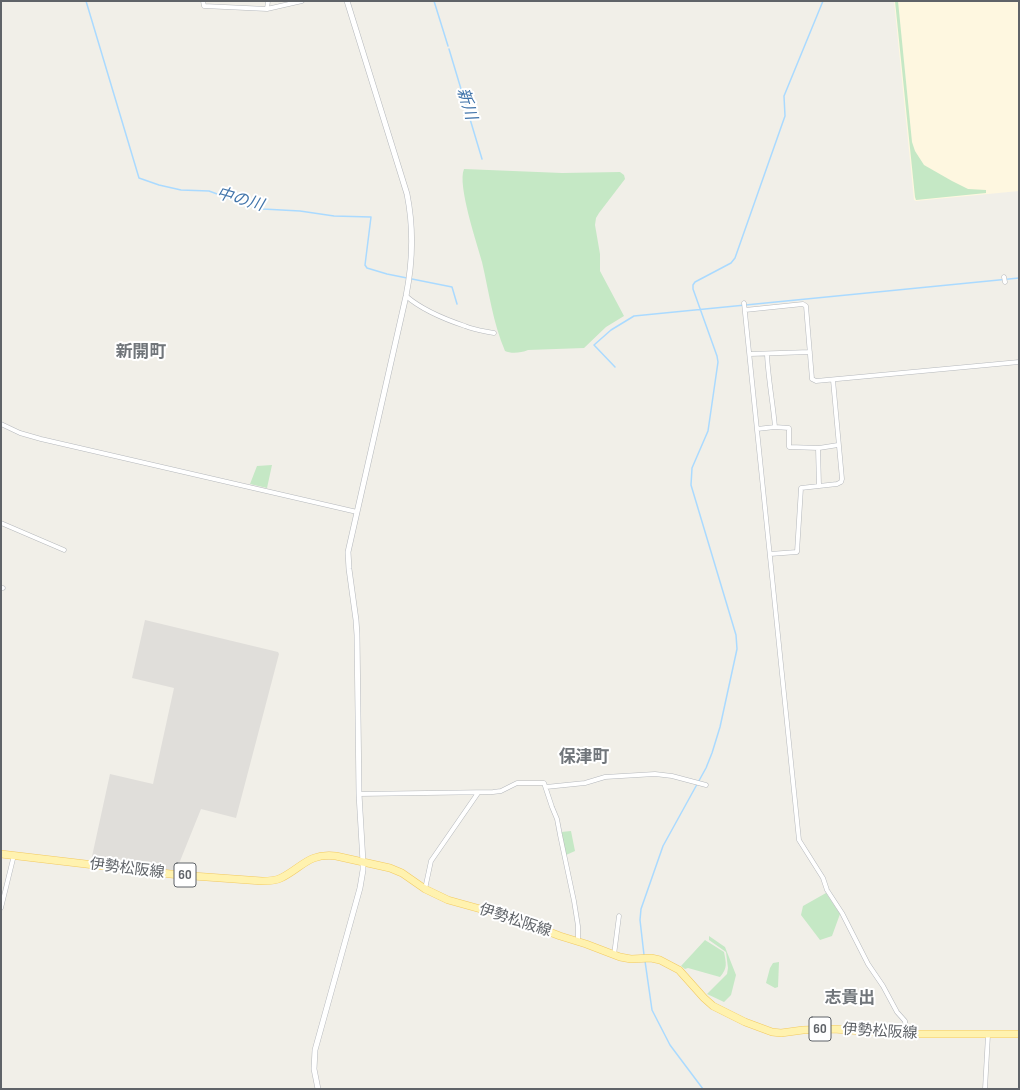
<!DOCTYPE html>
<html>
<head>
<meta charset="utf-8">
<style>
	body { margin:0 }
	#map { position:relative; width:1020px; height:1090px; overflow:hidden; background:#f1efe8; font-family:"Sofia Sans Condensed",sans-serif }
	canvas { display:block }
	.frame { position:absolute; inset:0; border:2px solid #5f6368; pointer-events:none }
</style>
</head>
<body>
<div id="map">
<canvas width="1020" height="1090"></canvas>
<div class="frame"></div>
</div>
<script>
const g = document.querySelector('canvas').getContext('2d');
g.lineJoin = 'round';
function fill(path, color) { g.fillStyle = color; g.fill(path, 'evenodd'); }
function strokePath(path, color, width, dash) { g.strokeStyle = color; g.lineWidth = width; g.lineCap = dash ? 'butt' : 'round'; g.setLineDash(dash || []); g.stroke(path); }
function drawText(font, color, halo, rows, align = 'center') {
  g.font = font + ' "Sofia Sans Condensed","Noto Sans JP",sans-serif'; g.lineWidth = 4; g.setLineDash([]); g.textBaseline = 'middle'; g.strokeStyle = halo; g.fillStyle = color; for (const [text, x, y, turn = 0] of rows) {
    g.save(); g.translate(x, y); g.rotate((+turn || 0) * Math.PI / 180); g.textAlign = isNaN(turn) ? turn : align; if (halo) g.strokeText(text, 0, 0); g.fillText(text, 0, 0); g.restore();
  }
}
fill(new Path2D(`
	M 894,1 L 1019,1 L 1019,191 L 916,201 L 914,200 Z`), '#fef7e0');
fill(new Path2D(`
	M 145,620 L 278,652 L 279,654 L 236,818 L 201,809 L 176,871 L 91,861 L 110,774 L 153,784 L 174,688 L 132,678 Z`), '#e0deda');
fill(new Path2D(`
	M 895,1 L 898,1 L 912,142 L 915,151 L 924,165 L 952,181 L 968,189 L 986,190 L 986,193 L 916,200 L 915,197 Z
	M 464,169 L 562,173 L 620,172 L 624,175 L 625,179 L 599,213 L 596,218 L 595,225 L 600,254 L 600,271 L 624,316 L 606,327 L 584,348 L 528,350 C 521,353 511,354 505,351 C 493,323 489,292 482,262 C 477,243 457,185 464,169 Z
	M 272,465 L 267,488 L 250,484 L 257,466 Z
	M 571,831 L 575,851 L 566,855 L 561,832 Z
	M 826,893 L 840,914 L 832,936 L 820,940 L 801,915 L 803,906 Z
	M 709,936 L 725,947 L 736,975 L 731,995 L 724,1002 L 707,994 L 727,974 L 728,968 L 726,952 L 709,940 Z
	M 705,940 L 724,952 C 726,963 728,968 720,977 L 688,968 L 685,969 L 681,966 Z
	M 779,962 L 778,987 L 775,988 L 766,983 L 770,968 L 773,963 Z`), '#c5e8c5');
strokePath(new Path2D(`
	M 86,1 L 139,178 L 159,185 L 181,190 L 209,191 L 239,202 L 263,209 L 300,211 L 334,216 L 371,217 L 365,265 L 367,268 L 387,274 L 452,287 L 457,304
	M 434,1 L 448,46
	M 449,49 L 482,159
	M 615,367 L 594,345 L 611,330 L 634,316 L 1019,278
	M 644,955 L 640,920 L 641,909 L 663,846 L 706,768 L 712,753 L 720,727 L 737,649 L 736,635 L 691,485 L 692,468 L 708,431 L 718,362 L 717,356 L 693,289 L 693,285 L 695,282 L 731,263 L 735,258 L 785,116 L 784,96 L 823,1
	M 645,961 L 652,1010 L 670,1045 L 703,1089`), '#aadaff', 1.5);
const minor = new Path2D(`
	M 203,1 L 204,6 L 267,9 L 302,1
	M 267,9 L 268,1
	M 1004,277 L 1005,282
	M 406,296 C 421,309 447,320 465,326 C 474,330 484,331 494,333
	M 744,303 L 799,840 L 823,878 L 827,890 L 842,913 L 868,964 L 883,986 L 897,1012 L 905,1021 L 906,1034
	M 745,310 L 803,304 L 806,306 L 812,379 L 816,381 L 1019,362
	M 750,354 L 810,352
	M 1,424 L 20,433 L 41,439 L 357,512
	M 775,427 L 789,428 L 789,447 L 819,448 L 838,445
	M 757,429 L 775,427 C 773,403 768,378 767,354
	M 818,448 L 819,486
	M 1,523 L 64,550
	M 770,554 L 797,552 L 801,488 L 837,484 L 841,482 L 842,479 L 833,380
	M 1,588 L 3,588
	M 546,787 L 585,783 L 605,777 L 655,774 L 672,776 L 706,785
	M 359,794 L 493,792 L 501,791 L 517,783 L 544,783 L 552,807 L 557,819 L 560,835 L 574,901 L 578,926 L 578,941
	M 425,889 L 431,861 L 478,793
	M 1,908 L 14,855
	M 614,955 L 619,916
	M 985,1089 L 988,1035`);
const tertiary = new Path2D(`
	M 318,1089 L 314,1069 L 315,1050 L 360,888 L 363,870 L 363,862 L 359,794 L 357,635 L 356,620 L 349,569 L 348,552 L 406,296 C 413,261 414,229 407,194 L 347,1`);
const primary = new Path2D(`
	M 1,854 L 179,875 L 262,881 C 268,881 275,881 281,878 C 303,867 308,853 336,856 L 390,868 L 402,873 L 425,889 L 448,900 L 513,918 L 560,936 L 586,944 L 620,957 L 631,959 L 651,958 L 660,960 L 679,970 L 704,998 L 713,1006 L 745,1022 L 772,1032 L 781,1033 L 803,1030 L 833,1029 L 906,1034 L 1019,1034`);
strokePath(minor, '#b5b8bc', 5);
strokePath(tertiary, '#b5b8bc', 6);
strokePath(primary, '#f2c960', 8);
strokePath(minor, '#fff', 4);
strokePath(tertiary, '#fff', 5);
strokePath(primary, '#fff2af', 7);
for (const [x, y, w] of [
	[185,875,22],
	[820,1029,22]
]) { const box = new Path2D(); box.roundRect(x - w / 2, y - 12, w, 24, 3); g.fillStyle = '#fff'; g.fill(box); strokePath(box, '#5f6368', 1); }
drawText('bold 14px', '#5f6368', null, [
	["60",185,875],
	["60",820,1029]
]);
drawText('15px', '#5f6368', '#fff', [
	["伊勢松阪線",127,869,7],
	["伊勢松阪線",515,921,18],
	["伊勢松阪線",880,1032,3]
]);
drawText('italic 16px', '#4174aa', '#fff', [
	["新川",466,104,73],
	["中の川",240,200,16]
]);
drawText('bold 17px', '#70757a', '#fff', [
	["新開町",141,353],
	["保津町",584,758],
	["志貴出",850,999]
]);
</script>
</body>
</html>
